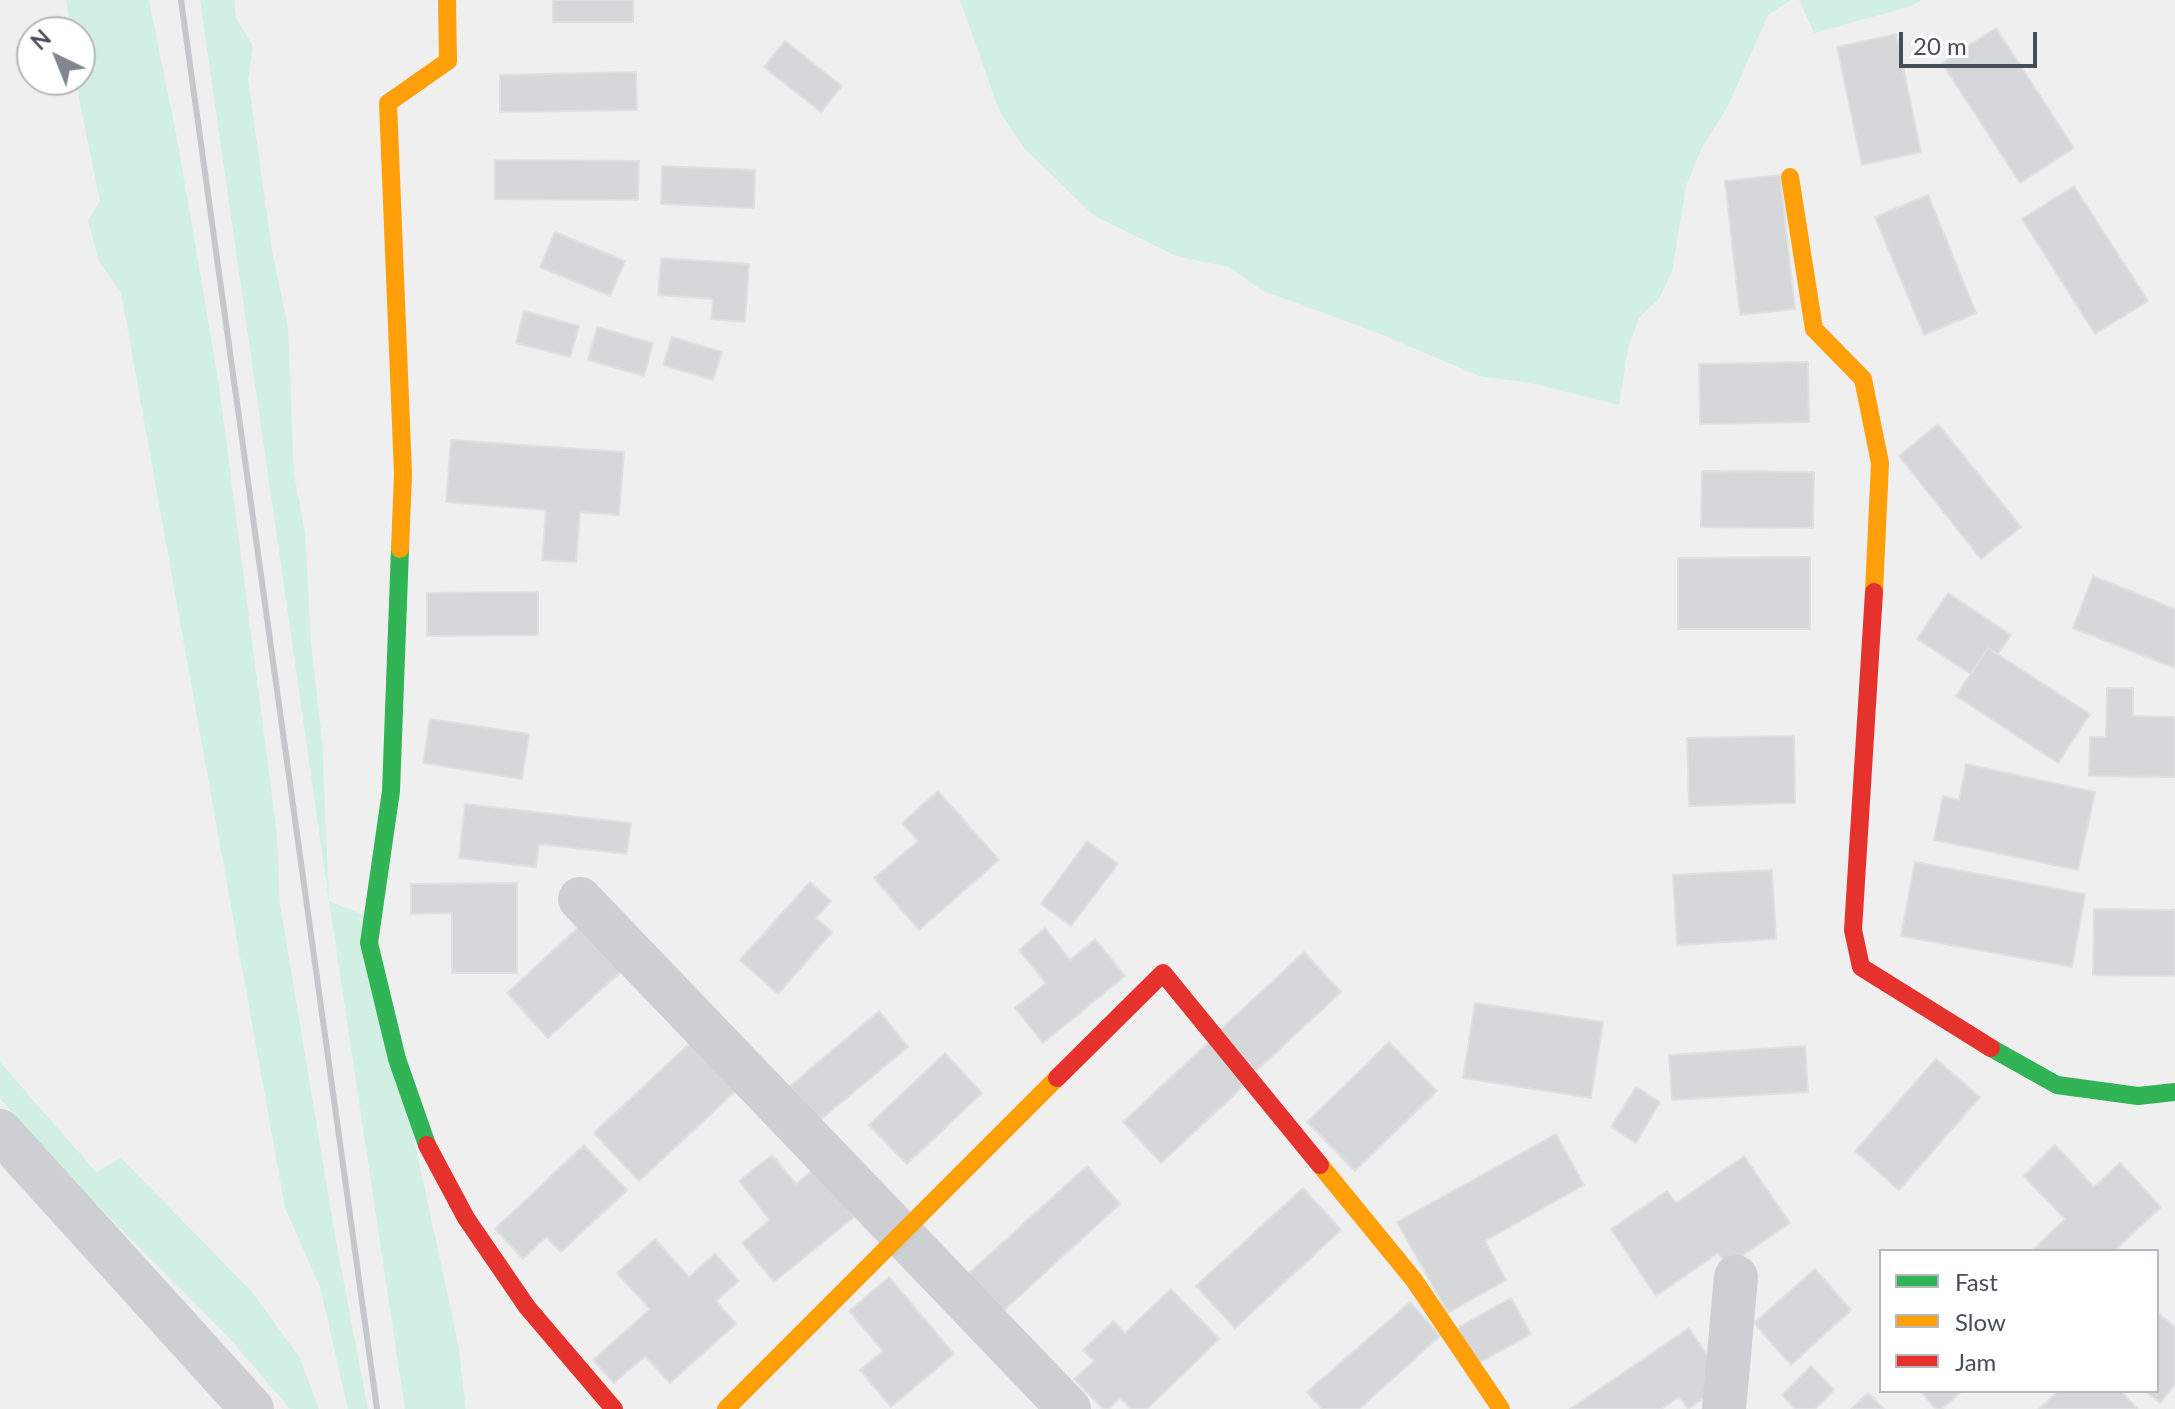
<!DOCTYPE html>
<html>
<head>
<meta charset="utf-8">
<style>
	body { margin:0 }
	#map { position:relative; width:2175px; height:1409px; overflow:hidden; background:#efefef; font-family:Lato,sans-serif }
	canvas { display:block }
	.legend { position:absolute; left:1879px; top:1249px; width:280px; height:144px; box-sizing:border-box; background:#fff; border:2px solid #b5b8bd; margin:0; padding:10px 14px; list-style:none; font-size:24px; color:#464d5b }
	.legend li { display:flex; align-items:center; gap:16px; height:40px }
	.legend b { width:40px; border:2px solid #b5b8bd }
	.north { position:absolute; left:16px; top:16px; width:80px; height:80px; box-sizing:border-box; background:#fff; border:2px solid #b5b8bd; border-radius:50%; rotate:317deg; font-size:22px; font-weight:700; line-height:32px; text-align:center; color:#464d5b }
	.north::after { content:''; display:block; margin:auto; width:28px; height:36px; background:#81868f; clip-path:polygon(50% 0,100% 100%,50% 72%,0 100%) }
	.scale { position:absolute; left:1899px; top:32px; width:138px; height:36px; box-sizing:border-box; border:4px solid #464d5b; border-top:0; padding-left:10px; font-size:24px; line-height:28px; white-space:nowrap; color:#464d5b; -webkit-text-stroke:6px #fff; paint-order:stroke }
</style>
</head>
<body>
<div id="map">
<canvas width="2175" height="1409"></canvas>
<ul class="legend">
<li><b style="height:10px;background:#30b455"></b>Fast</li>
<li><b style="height:10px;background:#ff9f0a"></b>Slow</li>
<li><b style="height:10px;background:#e5322d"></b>Jam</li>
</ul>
<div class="north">N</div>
<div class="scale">20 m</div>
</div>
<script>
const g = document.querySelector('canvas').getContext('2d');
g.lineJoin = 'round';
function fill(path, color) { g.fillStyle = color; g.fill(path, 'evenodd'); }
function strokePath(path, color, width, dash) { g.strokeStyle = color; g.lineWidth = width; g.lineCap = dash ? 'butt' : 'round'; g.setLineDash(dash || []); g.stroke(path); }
fill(new Path2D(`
	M 66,0 L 149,0 L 177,138 L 219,385 L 277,835 L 280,904 L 335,1236 L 368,1409 L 348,1409 L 320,1287 L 285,1208 L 121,292 L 99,262 L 88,220 L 100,201 L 77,89 L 76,80 L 80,80 L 80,32 L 71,32 Z
	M 200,0 L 234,0 L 236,18 L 253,46 L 248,79 L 272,251 L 288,327 L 294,474 L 305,532 L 311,643 L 322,740 L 329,901 L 366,916 L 458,1343 L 466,1409 L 405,1409 L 329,901 Z
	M 960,0 L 1791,0 L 1768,15 L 1727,108 L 1703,145 L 1686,186 L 1672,271 L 1659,299 L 1639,318 L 1628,348 L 1619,405 L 1531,383 L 1479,376 L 1378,333 L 1261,290 L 1229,267 L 1176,256 L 1093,215 L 1025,149 L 999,110 Z
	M 1799,0 L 1921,0 L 1912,6 L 1814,33 Z
	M 0,1062 L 96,1172 L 121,1158 L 252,1292 L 300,1358 L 319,1409 L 290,1409 L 231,1340 L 80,1188 L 0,1099 Z`), '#d2efe3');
const building = new Path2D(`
	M 553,0 L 633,0 L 633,22 L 553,22 Z
	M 1996,28 L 2074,148 L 2020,183 L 1942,63 Z
	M 1896,34 L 1921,152 L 1862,165 L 1837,47 Z
	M 785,41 L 842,86 L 821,112 L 764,67 Z
	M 636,72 L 637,110 L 500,112 L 500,75 Z
	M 495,160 L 639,161 L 638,200 L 495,199 Z
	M 662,166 L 755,170 L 754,208 L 661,204 Z
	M 1780,175 L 1795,309 L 1740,315 L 1725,181 Z
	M 2074,186 L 2148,301 L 2095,334 L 2022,219 Z
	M 1928,195 L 1976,313 L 1924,335 L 1875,217 Z
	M 555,232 L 625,261 L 610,296 L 540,267 Z
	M 661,258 L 749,264 L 745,322 L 711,319 L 713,299 L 658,295 Z
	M 524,311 L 579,326 L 570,357 L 516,343 Z
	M 597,327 L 653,343 L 644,376 L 588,360 Z
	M 672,337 L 722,352 L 713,380 L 663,365 Z
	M 1808,362 L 1809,422 L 1700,424 L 1699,364 Z
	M 1938,424 L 2021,527 L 1981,559 L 1899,456 Z
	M 451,440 L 624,452 L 619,515 L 580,512 L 576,562 L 542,560 L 546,510 L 446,502 Z
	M 1702,471 L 1814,472 L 1813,528 L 1701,527 Z
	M 1810,557 L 1810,629 L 1678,629 L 1678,558 Z
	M 2093,576 L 2175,609 L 2175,668 L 2073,628 Z
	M 538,592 L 538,635 L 427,636 L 427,593 Z
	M 1948,593 L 2011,635 L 1998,654 L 1988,648 L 1971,674 L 1917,639 Z
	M 1988,648 L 2090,714 L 2058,763 L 1956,696 Z
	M 2107,688 L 2133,688 L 2133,716 L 2175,717 L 2175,777 L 2089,776 L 2090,737 L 2106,737 Z
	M 430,719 L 529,734 L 522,779 L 423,763 Z
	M 1794,736 L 1795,803 L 1689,806 L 1687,738 Z
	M 1966,764 L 2095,792 L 2078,870 L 1934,840 L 1943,796 L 1959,800 Z
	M 938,791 L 999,860 L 919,930 L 874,878 L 918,841 L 902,823 Z
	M 465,804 L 631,823 L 627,854 L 539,844 L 536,867 L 459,858 Z
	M 1087,841 L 1118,864 L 1071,926 L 1041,904 Z
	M 1915,862 L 2085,894 L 2072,967 L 1901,936 Z
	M 1772,870 L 1776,939 L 1677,945 L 1673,875 Z
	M 810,882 L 831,901 L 816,918 L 832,932 L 778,994 L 740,960 Z
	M 517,883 L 517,973 L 452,973 L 452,913 L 411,914 L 411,884 Z
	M 2094,909 L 2175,910 L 2175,976 L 2093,975 Z
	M 585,921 L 627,966 L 548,1038 L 507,993 Z
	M 1045,928 L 1070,960 L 1095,939 L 1125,976 L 1043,1043 L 1015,1008 L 1046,983 L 1019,950 Z
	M 1304,952 L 1341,992 L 1256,1071 L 1219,1031 Z
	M 1475,1003 L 1603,1022 L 1591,1098 L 1463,1078 Z
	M 879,1011 L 908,1047 L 819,1121 L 790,1086 Z
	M 692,1041 L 738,1089 L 639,1181 L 594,1133 Z
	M 1210,1041 L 1248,1082 L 1161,1163 L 1123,1122 Z
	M 1389,1042 L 1437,1091 L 1355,1171 L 1307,1122 Z
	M 1805,1046 L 1808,1092 L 1672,1100 L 1669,1055 Z
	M 945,1053 L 982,1093 L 907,1164 L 869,1125 Z
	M 1936,1059 L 1980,1097 L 1899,1190 L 1855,1151 Z
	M 1636,1087 L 1660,1102 L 1636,1143 L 1611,1127 Z
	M 1556,1134 L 1584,1185 L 1485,1241 L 1506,1280 L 1448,1313 L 1397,1222 Z
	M 584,1145 L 627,1190 L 561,1252 L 546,1237 L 523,1259 L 495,1229 Z
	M 2055,1145 L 2094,1187 L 2120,1163 L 2161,1207 L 2114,1251 L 2032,1251 L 2065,1219 L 2024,1176 Z
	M 772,1155 L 796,1184 L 815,1168 L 854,1217 L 774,1282 L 742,1243 L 770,1220 L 739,1181 Z
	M 1744,1156 L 1790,1223 L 1727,1266 L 1718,1253 L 1656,1296 L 1611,1229 L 1667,1191 L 1676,1203 Z
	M 1087,1166 L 1120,1204 L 1002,1312 L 968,1274 Z
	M 1303,1188 L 1341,1230 L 1235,1328 L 1196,1286 Z
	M 655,1239 L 689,1277 L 715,1254 L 739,1281 L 716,1301 L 736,1324 L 670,1383 L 645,1356 L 614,1383 L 593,1360 L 650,1309 L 617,1273 Z
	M 1815,1269 L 1851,1310 L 1791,1365 L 1754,1323 Z
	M 889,1277 L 954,1354 L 891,1407 L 860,1370 L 883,1351 L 849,1311 Z
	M 1171,1289 L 1219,1339 L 1147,1409 L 1131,1409 L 1120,1398 L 1109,1409 L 1103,1409 L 1074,1379 L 1094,1361 L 1083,1350 L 1113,1321 L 1125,1333 Z
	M 1511,1298 L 1531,1334 L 1477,1364 L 1457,1328 Z
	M 1410,1302 L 1440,1336 L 1359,1409 L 1322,1409 L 1307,1392 Z
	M 2157,1312 L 2175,1327 L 2175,1384 L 2160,1403 L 2145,1391 L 2157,1391 Z
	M 1689,1328 L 1726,1383 L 1688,1409 L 1679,1397 L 1661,1409 L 1570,1409 Z
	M 1811,1366 L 1834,1390 L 1815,1409 L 1795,1409 L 1782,1395 Z
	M 1920,1391 L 1962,1391 L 1942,1409 L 1936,1409 Z
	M 2058,1391 L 2121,1391 L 2137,1409 L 2039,1409 Z
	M 1868,1393 L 1884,1409 L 1851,1409 Z`);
fill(building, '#d6d7d9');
strokePath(building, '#e0e0e2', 2);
strokePath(new Path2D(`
	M 580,899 L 1069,1409
	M 0,1131 L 252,1409
	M 1724,1409 L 1736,1277`), '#cdcfd2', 44);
strokePath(new Path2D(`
	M 400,549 L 391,791 L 369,943 L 397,1059 L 427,1145
	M 1991,1048 L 2057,1085 L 2138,1096 L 2175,1092`), '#30b455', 18);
strokePath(new Path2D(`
	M 1790,177 L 1814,329 L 1863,379 L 1880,463 L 1874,592
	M 400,549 L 403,474 L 388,103 L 448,61 L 447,0
	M 1320,1165 L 1414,1280 L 1501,1409
	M 726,1409 L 1057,1078`), '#ff9f0a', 18);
strokePath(new Path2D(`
	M 1874,592 L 1853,930 L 1861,967 L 1991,1048
	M 1057,1078 L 1163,973 L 1320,1165
	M 427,1145 L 466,1218 L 527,1307 L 614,1409`), '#e5322d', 18);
strokePath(new Path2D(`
	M 181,0 L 377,1409`), '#c6c7ca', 6);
</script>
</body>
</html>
